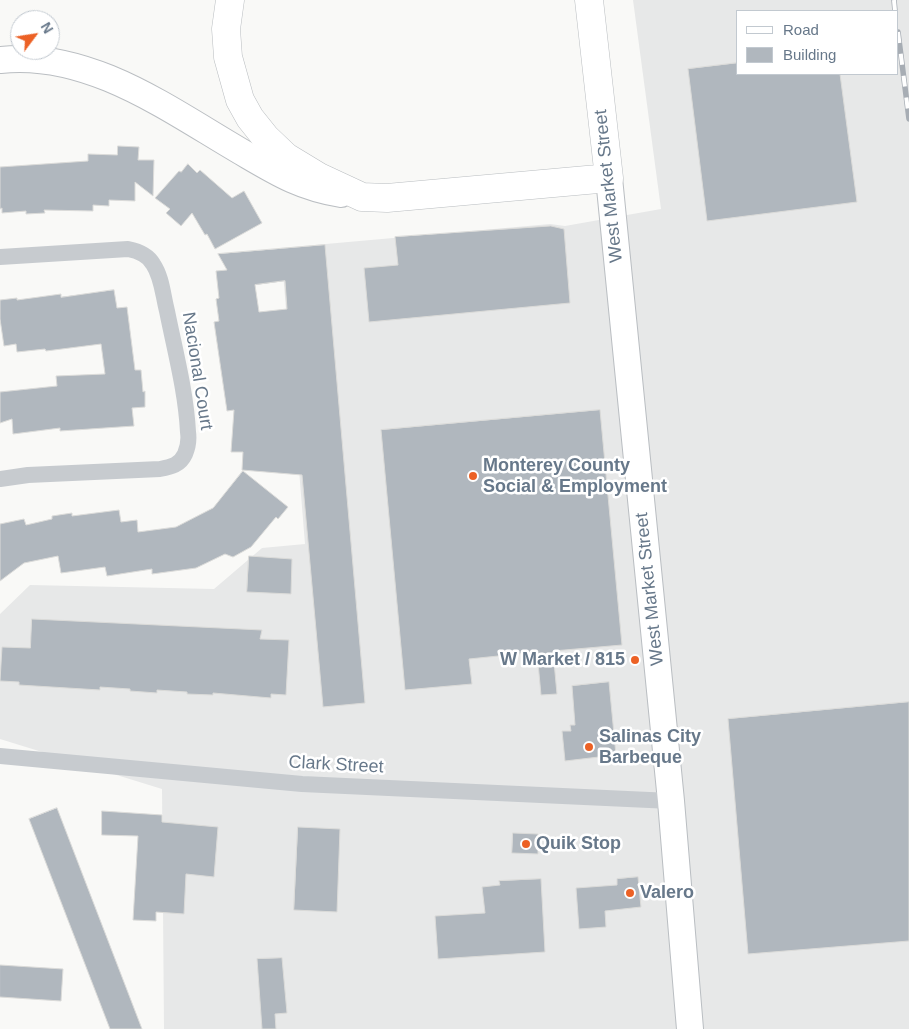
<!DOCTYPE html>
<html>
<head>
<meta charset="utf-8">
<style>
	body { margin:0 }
	#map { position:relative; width:909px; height:1029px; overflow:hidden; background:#f9f9f7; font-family:Helvetica,sans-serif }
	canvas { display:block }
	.legend { position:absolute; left:736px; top:10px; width:162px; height:65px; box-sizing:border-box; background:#fff; border:1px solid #c2c9d0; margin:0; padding:6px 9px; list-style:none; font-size:15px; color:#67788a }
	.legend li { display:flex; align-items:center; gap:10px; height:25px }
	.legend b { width:25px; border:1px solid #c2c9d0 }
	.north { position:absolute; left:10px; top:10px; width:50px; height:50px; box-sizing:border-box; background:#fff; border:1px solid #c2c9d0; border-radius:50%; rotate:59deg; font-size:14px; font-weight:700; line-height:20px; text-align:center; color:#67788a }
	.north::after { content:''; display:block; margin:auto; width:18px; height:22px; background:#ec6125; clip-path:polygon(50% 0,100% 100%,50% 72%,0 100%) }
</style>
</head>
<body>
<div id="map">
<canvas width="909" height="1029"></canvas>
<ul class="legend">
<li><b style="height:6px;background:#fff"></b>Road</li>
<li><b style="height:14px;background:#b0b7be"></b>Building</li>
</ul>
<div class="north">N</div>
</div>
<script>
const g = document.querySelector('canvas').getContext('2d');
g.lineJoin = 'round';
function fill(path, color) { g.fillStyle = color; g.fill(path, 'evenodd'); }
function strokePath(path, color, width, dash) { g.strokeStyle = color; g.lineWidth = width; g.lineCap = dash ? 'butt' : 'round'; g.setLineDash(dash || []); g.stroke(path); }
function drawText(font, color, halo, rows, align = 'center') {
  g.font = font + ' Helvetica,sans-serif'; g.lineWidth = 5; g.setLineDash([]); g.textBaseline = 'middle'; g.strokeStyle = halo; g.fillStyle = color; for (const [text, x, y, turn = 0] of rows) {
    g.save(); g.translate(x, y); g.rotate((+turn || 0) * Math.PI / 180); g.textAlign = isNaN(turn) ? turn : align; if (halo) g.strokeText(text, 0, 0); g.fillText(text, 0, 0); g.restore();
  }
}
fill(new Path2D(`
	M 633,0 L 909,0 L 909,1029 L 164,1029 L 162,789 L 0,739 L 0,614 L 30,585 L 214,589 L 262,548 L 305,544 L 281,248 L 550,224 L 565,226 L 661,209 ZM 738,11 L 898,11 L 898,74 L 738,74 Z`), '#e7e8e8');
const building = new Path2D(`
	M 738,63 L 738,74 L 840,74 L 857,202 L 707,221 L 688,69 Z
	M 118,146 L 139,147 L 138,160 L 154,160 L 153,196 L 135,182 L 135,201 L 109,200 L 109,206 L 93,205 L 93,211 L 44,210 L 45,213 L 26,214 L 26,211 L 2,213 L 2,208 L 0,209 L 0,167 L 88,161 L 88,154 L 117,155 Z
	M 188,164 L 197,173 L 200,170 L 232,198 L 244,191 L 262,223 L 215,249 L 207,234 L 205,235 L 192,213 L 181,226 L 166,213 L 170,209 L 155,198 L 179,171 L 181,172 Z
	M 551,226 L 564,229 L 570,303 L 369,322 L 364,268 L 398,265 L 395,237 Z
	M 325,245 L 365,703 L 323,707 L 302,475 L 242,470 L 243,452 L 231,452 L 234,410 L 227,411 L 214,322 L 219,321 L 216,299 L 219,298 L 216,271 L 227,270 L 218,254 ZM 285,281 L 287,309 L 259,312 L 255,285 Z
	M 114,290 L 117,308 L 127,307 L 135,370 L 141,370 L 143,392 L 145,391 L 145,407 L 132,408 L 134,426 L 60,431 L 60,428 L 13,434 L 12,419 L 0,423 L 0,392 L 57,386 L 56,376 L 105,374 L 101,344 L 46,351 L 45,349 L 17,352 L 16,344 L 4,346 L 0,319 L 0,300 L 17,298 L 17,300 L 61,294 L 61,297 Z
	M 600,410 L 622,645 L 553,651 L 557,694 L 541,695 L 537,652 L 469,659 L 472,684 L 405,690 L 381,430 Z
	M 243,471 L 288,507 L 278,519 L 276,517 L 251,547 L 233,557 L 225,554 L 196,568 L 152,574 L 152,569 L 107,576 L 105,567 L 61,573 L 58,556 L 24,563 L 0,581 L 0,524 L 24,519 L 26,525 L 52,519 L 52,516 L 72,513 L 72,516 L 119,510 L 121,522 L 137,520 L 138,532 L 176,527 L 213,508 Z
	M 249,556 L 292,559 L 291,594 L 247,592 Z
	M 32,619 L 262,630 L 260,639 L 289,640 L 286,695 L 271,694 L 271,698 L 213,693 L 213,695 L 187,694 L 187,692 L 157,690 L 157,693 L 130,691 L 130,689 L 100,687 L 100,690 L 19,685 L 19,682 L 0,681 L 2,647 L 30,648 Z
	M 609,682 L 616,755 L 565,761 L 562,731 L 571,731 L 570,725 L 575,725 L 572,686 Z
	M 909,702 L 909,941 L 748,954 L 728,719 Z
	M 57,808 L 142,1029 L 110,1029 L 29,819 Z
	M 102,811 L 162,815 L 162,822 L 218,827 L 214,877 L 186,874 L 184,914 L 156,912 L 156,921 L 133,920 L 138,836 L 102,835 Z
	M 298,827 L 340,829 L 337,912 L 294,910 Z
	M 513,833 L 538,834 L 538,854 L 512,853 Z
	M 638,877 L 641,907 L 605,911 L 606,927 L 579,929 L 576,888 L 617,885 L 617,879 Z
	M 541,879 L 545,952 L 438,959 L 435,916 L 485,913 L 482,887 L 500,885 L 499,881 Z
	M 282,958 L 287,1013 L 275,1014 L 276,1029 L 262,1029 L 257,959 Z
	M 0,965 L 63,969 L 61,1001 L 0,997 Z`);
fill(building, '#b0b7be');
strokePath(building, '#dbdbd9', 1);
const primary = new Path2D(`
	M 0,60 C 89,50 168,109 240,151 C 276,172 299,187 341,194
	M 609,178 L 671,801 L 690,1029`);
const trunk = new Path2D(`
	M 230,0 L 226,29 L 228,57 L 240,100 L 250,118 L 266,138 L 286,157 L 319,177 L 362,197 L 387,198 L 609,178 L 589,0`);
strokePath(primary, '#babec2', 28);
strokePath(trunk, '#b9bdc0', 29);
strokePath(new Path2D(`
	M 0,257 L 128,249 C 138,251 148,255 153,264 C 162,277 163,296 167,311 C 175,351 186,392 188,432 C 189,439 188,447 185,454 C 180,465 171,467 160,469 L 28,475 L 0,479
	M 0,756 L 302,784 L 671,801`), '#c7cbcf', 16);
strokePath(primary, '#fff', 26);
strokePath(trunk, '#fff', 28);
const rail = new Path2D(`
	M 894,0 L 895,11
	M 898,32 L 909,119`);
strokePath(rail, '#a7adb4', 5.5);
strokePath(rail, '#fff', 4, [11]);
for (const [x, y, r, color] of [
	[473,476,5,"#ec6125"],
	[635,660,5,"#ec6125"],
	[589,747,5,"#ec6125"],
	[526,844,5,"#ec6125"],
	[630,893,5,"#ec6125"]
]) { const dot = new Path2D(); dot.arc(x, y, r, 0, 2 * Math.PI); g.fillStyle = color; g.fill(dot); strokePath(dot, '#fff', 2); }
drawText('18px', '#67788a', '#fff', [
	["West Market Street",609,186,-96],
	["Nacional Court",197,371,81],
	["West Market Street",650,589,-96],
	["Clark Street",336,765,3]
]);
drawText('bold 18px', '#67788a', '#fff', [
	["Monterey County",483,466],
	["Social & Employment",483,487],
	["W Market / 815",625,660,"right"],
	["Salinas City",599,737],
	["Barbeque",599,758],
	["Quik Stop",536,844],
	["Valero",640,893]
], 'left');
</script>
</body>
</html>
